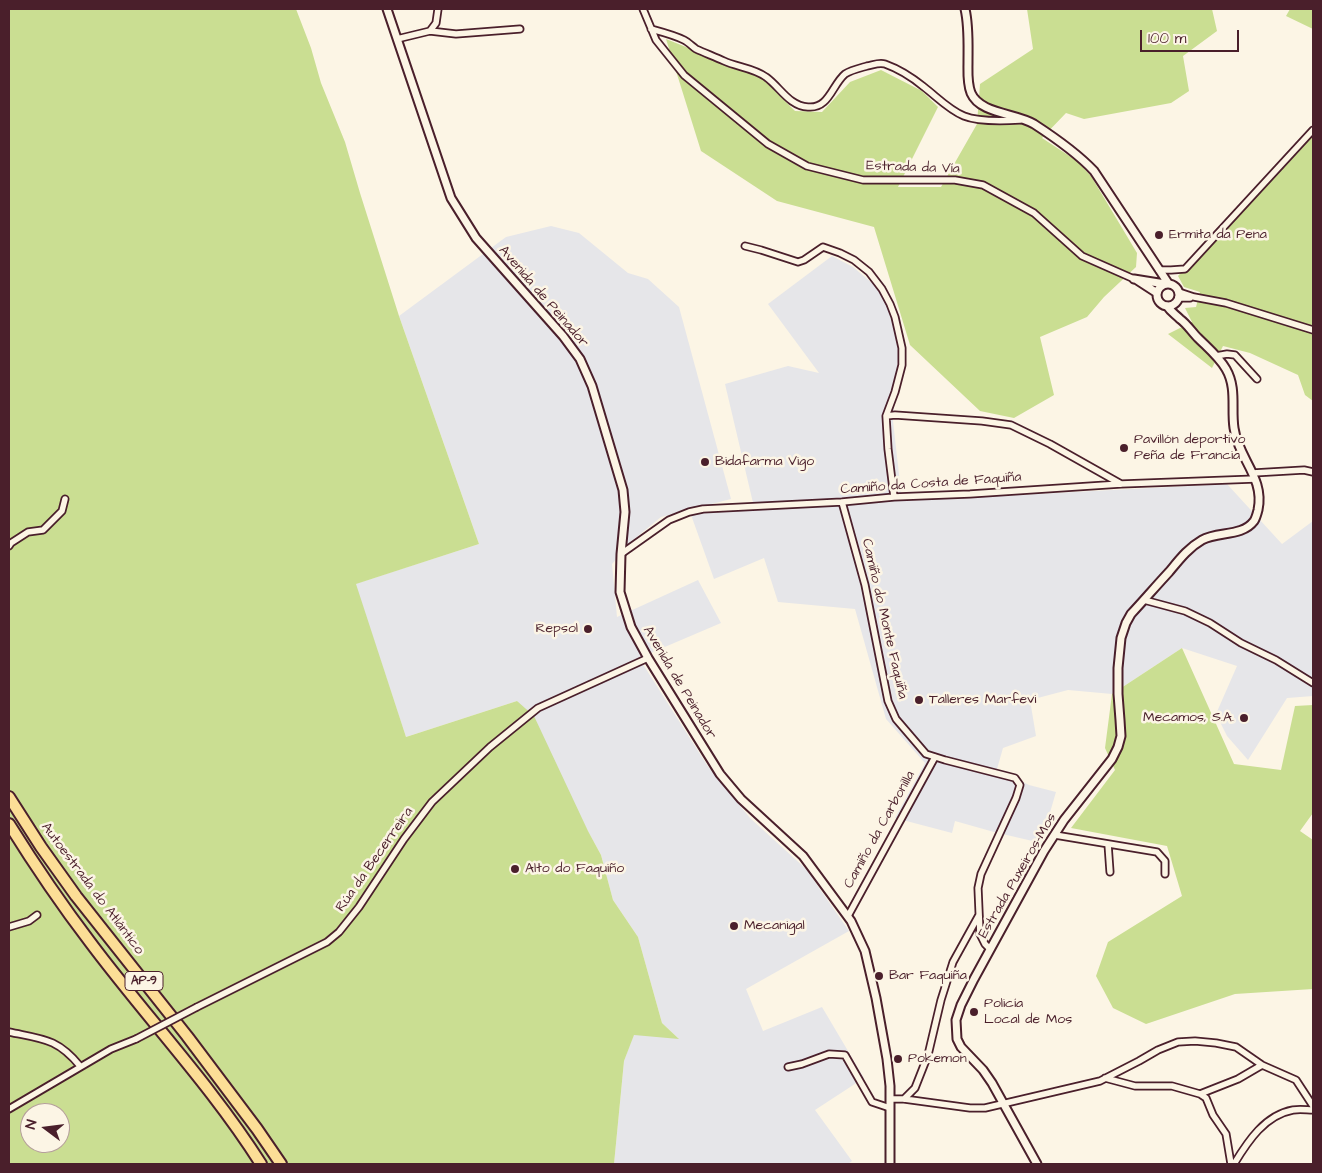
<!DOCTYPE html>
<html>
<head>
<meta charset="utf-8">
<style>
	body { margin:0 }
	#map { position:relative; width:1322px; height:1173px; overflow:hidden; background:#fcf5e5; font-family:"Architects Daughter",sans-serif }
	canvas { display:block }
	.frame { position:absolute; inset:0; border:10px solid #4a1f2b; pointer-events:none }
	.north { position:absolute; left:20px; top:1103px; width:50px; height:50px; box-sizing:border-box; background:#fcf5e5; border:1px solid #b59f9b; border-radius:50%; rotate:285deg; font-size:14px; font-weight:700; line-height:20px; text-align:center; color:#4a1f2b }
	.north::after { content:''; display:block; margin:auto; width:18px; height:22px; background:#4a1f2b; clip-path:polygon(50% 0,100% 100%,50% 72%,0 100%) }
	.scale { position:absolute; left:1140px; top:30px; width:99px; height:22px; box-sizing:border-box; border:2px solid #4a1f2b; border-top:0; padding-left:6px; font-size:15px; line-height:18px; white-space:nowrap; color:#4a1f2b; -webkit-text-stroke:4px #fcf5e5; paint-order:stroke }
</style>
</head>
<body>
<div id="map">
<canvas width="1322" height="1173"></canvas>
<div class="frame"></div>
<div class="north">N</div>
<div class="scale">100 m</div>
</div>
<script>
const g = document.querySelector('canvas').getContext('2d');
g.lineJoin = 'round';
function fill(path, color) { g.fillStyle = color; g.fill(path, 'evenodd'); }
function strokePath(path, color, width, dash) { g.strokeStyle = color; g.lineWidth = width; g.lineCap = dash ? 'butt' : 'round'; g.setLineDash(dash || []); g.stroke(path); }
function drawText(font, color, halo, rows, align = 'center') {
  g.font = font + ' "Architects Daughter",sans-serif'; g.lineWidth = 5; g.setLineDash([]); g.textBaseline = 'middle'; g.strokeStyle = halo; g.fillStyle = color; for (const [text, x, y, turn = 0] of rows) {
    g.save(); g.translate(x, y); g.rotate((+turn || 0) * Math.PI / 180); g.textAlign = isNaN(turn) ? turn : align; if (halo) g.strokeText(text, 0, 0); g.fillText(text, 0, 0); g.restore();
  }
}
fill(new Path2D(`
	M 551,226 L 579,233 L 628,273 L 648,279 L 679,307 L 731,499 L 661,517 L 633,540 L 612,564 L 617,617 L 698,580 L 721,623 L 639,658 L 707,765 L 750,818 L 806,869 L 849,931 L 746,989 L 763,1031 L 822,1007 L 864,1078 L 815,1110 L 852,1161 L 848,1164 L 614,1164 L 624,1061 L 634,1034 L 678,1038 L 662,1023 L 638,937 L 613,900 L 601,855 L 517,701 L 406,737 L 355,584 L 479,544 L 399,316 L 506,237 Z
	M 832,256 L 853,267 L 872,283 L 887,302 L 899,353 L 897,370 L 893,421 L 902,501 L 1227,484 L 1282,544 L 1313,521 L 1313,696 L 1287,698 L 1248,760 L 1227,736 L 1216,714 L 1237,666 L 1182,648 L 1112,694 L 1068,690 L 1030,700 L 1036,736 L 1003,748 L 997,769 L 1029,785 L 1056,792 L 1041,843 L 994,832 L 955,821 L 952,833 L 895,818 L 925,763 L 886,719 L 855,609 L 778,602 L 764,558 L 714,579 L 690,512 L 754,507 L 725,384 L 788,366 L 819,373 L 768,304 Z`), '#e6e6e9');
fill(new Path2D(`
	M 9,9 L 296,9 L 311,48 L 321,83 L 345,142 L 360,193 L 399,316 L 479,544 L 356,584 L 406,737 L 517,701 L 534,716 L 588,831 L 601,855 L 613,900 L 638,937 L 662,1023 L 679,1039 L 634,1035 L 624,1061 L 614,1164 L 9,1164 ZM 30,1113 L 60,1113 L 60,1143 L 30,1143 Z
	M 1027,9 L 1212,9 L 1217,31 L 1183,56 L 1189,91 L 1171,103 L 1084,119 L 1066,113 L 1042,138 L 1077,161 L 1091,176 L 1137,253 L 1136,267 L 1104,297 L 1087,317 L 1040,337 L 1054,395 L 1014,418 L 980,411 L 910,345 L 874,227 L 777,201 L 701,151 L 666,39 L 761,77 L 795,111 L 822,112 L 850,82 L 881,70 L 922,91 L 938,107 L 898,187 L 941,187 L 977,124 L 980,84 L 1033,49 Z
	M 1290,9 L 1313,9 L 1313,29 L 1286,16 Z
	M 1313,131 L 1313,401 L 1305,395 L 1298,375 L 1250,353 L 1223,346 L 1212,368 L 1168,334 L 1192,322 L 1185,308 L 1196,307 L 1200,292 L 1184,287 L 1178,276 Z
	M 1182,648 L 1234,764 L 1281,770 L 1295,706 L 1313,705 L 1313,813 L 1300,831 L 1313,840 L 1313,989 L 1235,994 L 1146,1024 L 1113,1008 L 1096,976 L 1108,942 L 1182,896 L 1167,846 L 1071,828 L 1115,770 L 1105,748 L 1112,694 Z`), '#cade92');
const minor = new Path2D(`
	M 643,9 L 656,40 L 684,75 L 768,144 L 807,166 L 863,180 L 955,180 L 983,185 L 1034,213 L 1082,256 L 1134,279
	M 651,29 C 662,32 674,35 684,40 C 688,42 692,46 696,49 C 705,53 715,57 724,61 C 737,67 754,68 766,77 C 780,87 789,106 808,107 C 829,109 832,85 845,74 C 851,70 860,68 867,66 C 873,65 879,62 885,64 C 899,69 913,78 924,87 C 937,97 949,110 964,116 C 979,122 1004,121 1020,120
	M 430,31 L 456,34 L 520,29
	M 397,39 L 430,31 L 436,23 L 438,9
	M 745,246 L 761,250 L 798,262 L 804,260 L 823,247 L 840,253 L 854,260 L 869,272 L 882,289 L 890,304 L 895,317 L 902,348 L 902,365 L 895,392 L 886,416 L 888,449 L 894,497
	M 1159,270 L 1171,270 L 1185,269 L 1313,130
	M 1179,292 L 1194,297 L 1226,303 L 1313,330
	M 1178,298 L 1190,298
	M 1216,356 L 1227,354 L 1235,355 L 1257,379
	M 886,416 L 895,415 L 982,421 L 1011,425 L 1050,444 L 1121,484
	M 1253,473 L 1304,470 L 1313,472
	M 842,502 L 865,585 L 888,701 L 896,719 L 926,754 L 945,760 L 1015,778 L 1020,785 L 1016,798 L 981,874 L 978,888 L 980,934 L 985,944 L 990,949
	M 9,546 L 11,543 L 28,532 L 43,530 L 62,511 L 65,499
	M 621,554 L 669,520 L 689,512 L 703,509 L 842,502 L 894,497 L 970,494 L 1121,484 L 1255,479
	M 1144,600 L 1185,611 L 1210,623 L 1241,643 L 1276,660 L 1313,683
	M 1055,835 L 1157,852 L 1165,861 L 1165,874
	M 1108,844 L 1110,872
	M 848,916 L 935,757
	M 9,927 L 29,921 L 37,915
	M 197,1007 L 327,942 L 339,932 L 359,907 L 404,839 L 432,802 L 490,747 L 538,708 L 648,658
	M 9,1032 C 42,1039 57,1038 80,1066
	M 788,1067 L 802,1064 L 829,1054 L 845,1055 L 872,1102 L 890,1108
	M 1105,1078 L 1135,1086 L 1172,1086 L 1200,1094 L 1206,1098 L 1213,1115 L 1226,1134 L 1231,1164
	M 1200,1094 L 1238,1079 L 1262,1065
	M 890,1099 L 904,1099 L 970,1108 L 985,1108 L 1100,1081 L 1139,1061 L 1158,1050 L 1178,1042 L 1195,1041 L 1216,1043 L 1236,1047 L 1262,1065 L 1296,1080 L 1313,1106
	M 904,1099 L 915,1088 L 928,1055 L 941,1000 L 953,962 L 979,915
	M 9,1109 L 111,1049 L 136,1039
	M 1234,1164 C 1248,1141 1265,1115 1293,1110 C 1300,1109 1307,1110 1313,1110`);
const tertiary = new Path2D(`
	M 387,9 L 451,198 L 476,238 L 563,336 L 580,359 L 592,386 L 623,490 L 625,512 L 621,554 L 620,592 L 631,627 L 648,658 L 720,774 L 741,799 L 803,856 L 851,921 L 865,951 L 876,998 L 887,1059 L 890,1086 L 890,1164
	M 965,9 C 969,26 968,44 968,62 C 968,72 967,83 971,93 C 980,114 1016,113 1034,124 C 1054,137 1078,154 1094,171 L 1168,283
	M 1134,279 L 1165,284
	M 1137,280 L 1157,293
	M1157 295a11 11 0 1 1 22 0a11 11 0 1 1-22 0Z
	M 1037,1164 L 992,1083 L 983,1070 L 961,1047 L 957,1039 L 956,1020 L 961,1005 L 974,979 L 1044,851 L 1064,820 L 1112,759 L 1118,747 L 1121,736 L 1120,720 L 1118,694 L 1118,668 L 1121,638 L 1126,623 L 1131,614 C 1144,600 1156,586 1169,572 C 1179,560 1188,548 1202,540 C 1218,531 1242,537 1254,521 C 1256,518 1257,514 1258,510 C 1265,478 1238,458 1234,428 C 1231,408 1237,388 1226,369 C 1219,357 1208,348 1198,338 C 1192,332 1187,324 1180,319 C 1175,314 1171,312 1167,306`);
const motorway = new Path2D(`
	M 9,797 L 41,847 L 76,896 L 187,1036 L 257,1129 L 281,1164
	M 9,824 C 34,864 61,904 90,942 C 146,1017 211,1085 261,1164`);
strokePath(minor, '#4a1f2b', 9);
strokePath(tertiary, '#4a1f2b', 11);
strokePath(motorway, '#4a1f2b', 14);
strokePath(minor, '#fcf5e5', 5.5);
strokePath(tertiary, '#fcf5e5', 7);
strokePath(motorway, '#fcde96', 10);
const minorBridge = new Path2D(`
	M 136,1039 L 197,1007`);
strokePath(minorBridge, '#4a1f2b', 9, []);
strokePath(minorBridge, '#fcf5e5', 5.5);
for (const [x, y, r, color] of [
	[1159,235,5,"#4a1f2b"],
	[1124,448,5,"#4a1f2b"],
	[705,462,5,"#4a1f2b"],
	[588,629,5,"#4a1f2b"],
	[919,700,5,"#4a1f2b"],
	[1244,718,5,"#4a1f2b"],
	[515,869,5,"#4a1f2b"],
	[734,926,5,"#4a1f2b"],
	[879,976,5,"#4a1f2b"],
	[974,1012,5,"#4a1f2b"],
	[898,1059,5,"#4a1f2b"]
]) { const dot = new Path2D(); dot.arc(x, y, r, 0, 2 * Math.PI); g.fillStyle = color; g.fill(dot); strokePath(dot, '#fcf5e5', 2); }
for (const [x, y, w] of [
	[144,981,38]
]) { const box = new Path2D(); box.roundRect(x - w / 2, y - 9.5, w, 19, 4); g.fillStyle = '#fcf5e5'; g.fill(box); strokePath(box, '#4a1f2b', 1); }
drawText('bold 12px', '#4a1f2b', null, [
	["AP-9",144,981]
]);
drawText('14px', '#4a1f2b', '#fcf5e5', [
	["Estrada da Vía",913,168,2],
	["Avenida de Peinador",543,297,49],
	["Camiño da Costa de Faquiña",931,484,-4],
	["Camiño do Monte Faquiña",884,619,77],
	["Avenida de Peinador",679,683,59],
	["Camiño da Carbonilla",880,830,-61],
	["Rúa da Becerreira",375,860,-55],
	["Estrada Puxeiros-Mos",1018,876,-60],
	["Autoestrada do Atlántico",92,889,53]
]);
drawText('14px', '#4a1f2b', '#fcf5e5', [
	["Ermita da Pena",1169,235],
	["Pavillón deportivo",1134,440],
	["Peña de Francia",1134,456],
	["Bidafarma Vigo",715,462],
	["Repsol",578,629,"right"],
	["Talleres Marfevi",929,700],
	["Mecamos, S.A.",1234,718,"right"],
	["Alto do Faquiño",525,869],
	["Mecanigal",744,926],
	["Bar Faquiña",889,976],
	["Policía",984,1004],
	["Local de Mos",984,1020],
	["Pokemon",908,1059]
], 'left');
</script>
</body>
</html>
